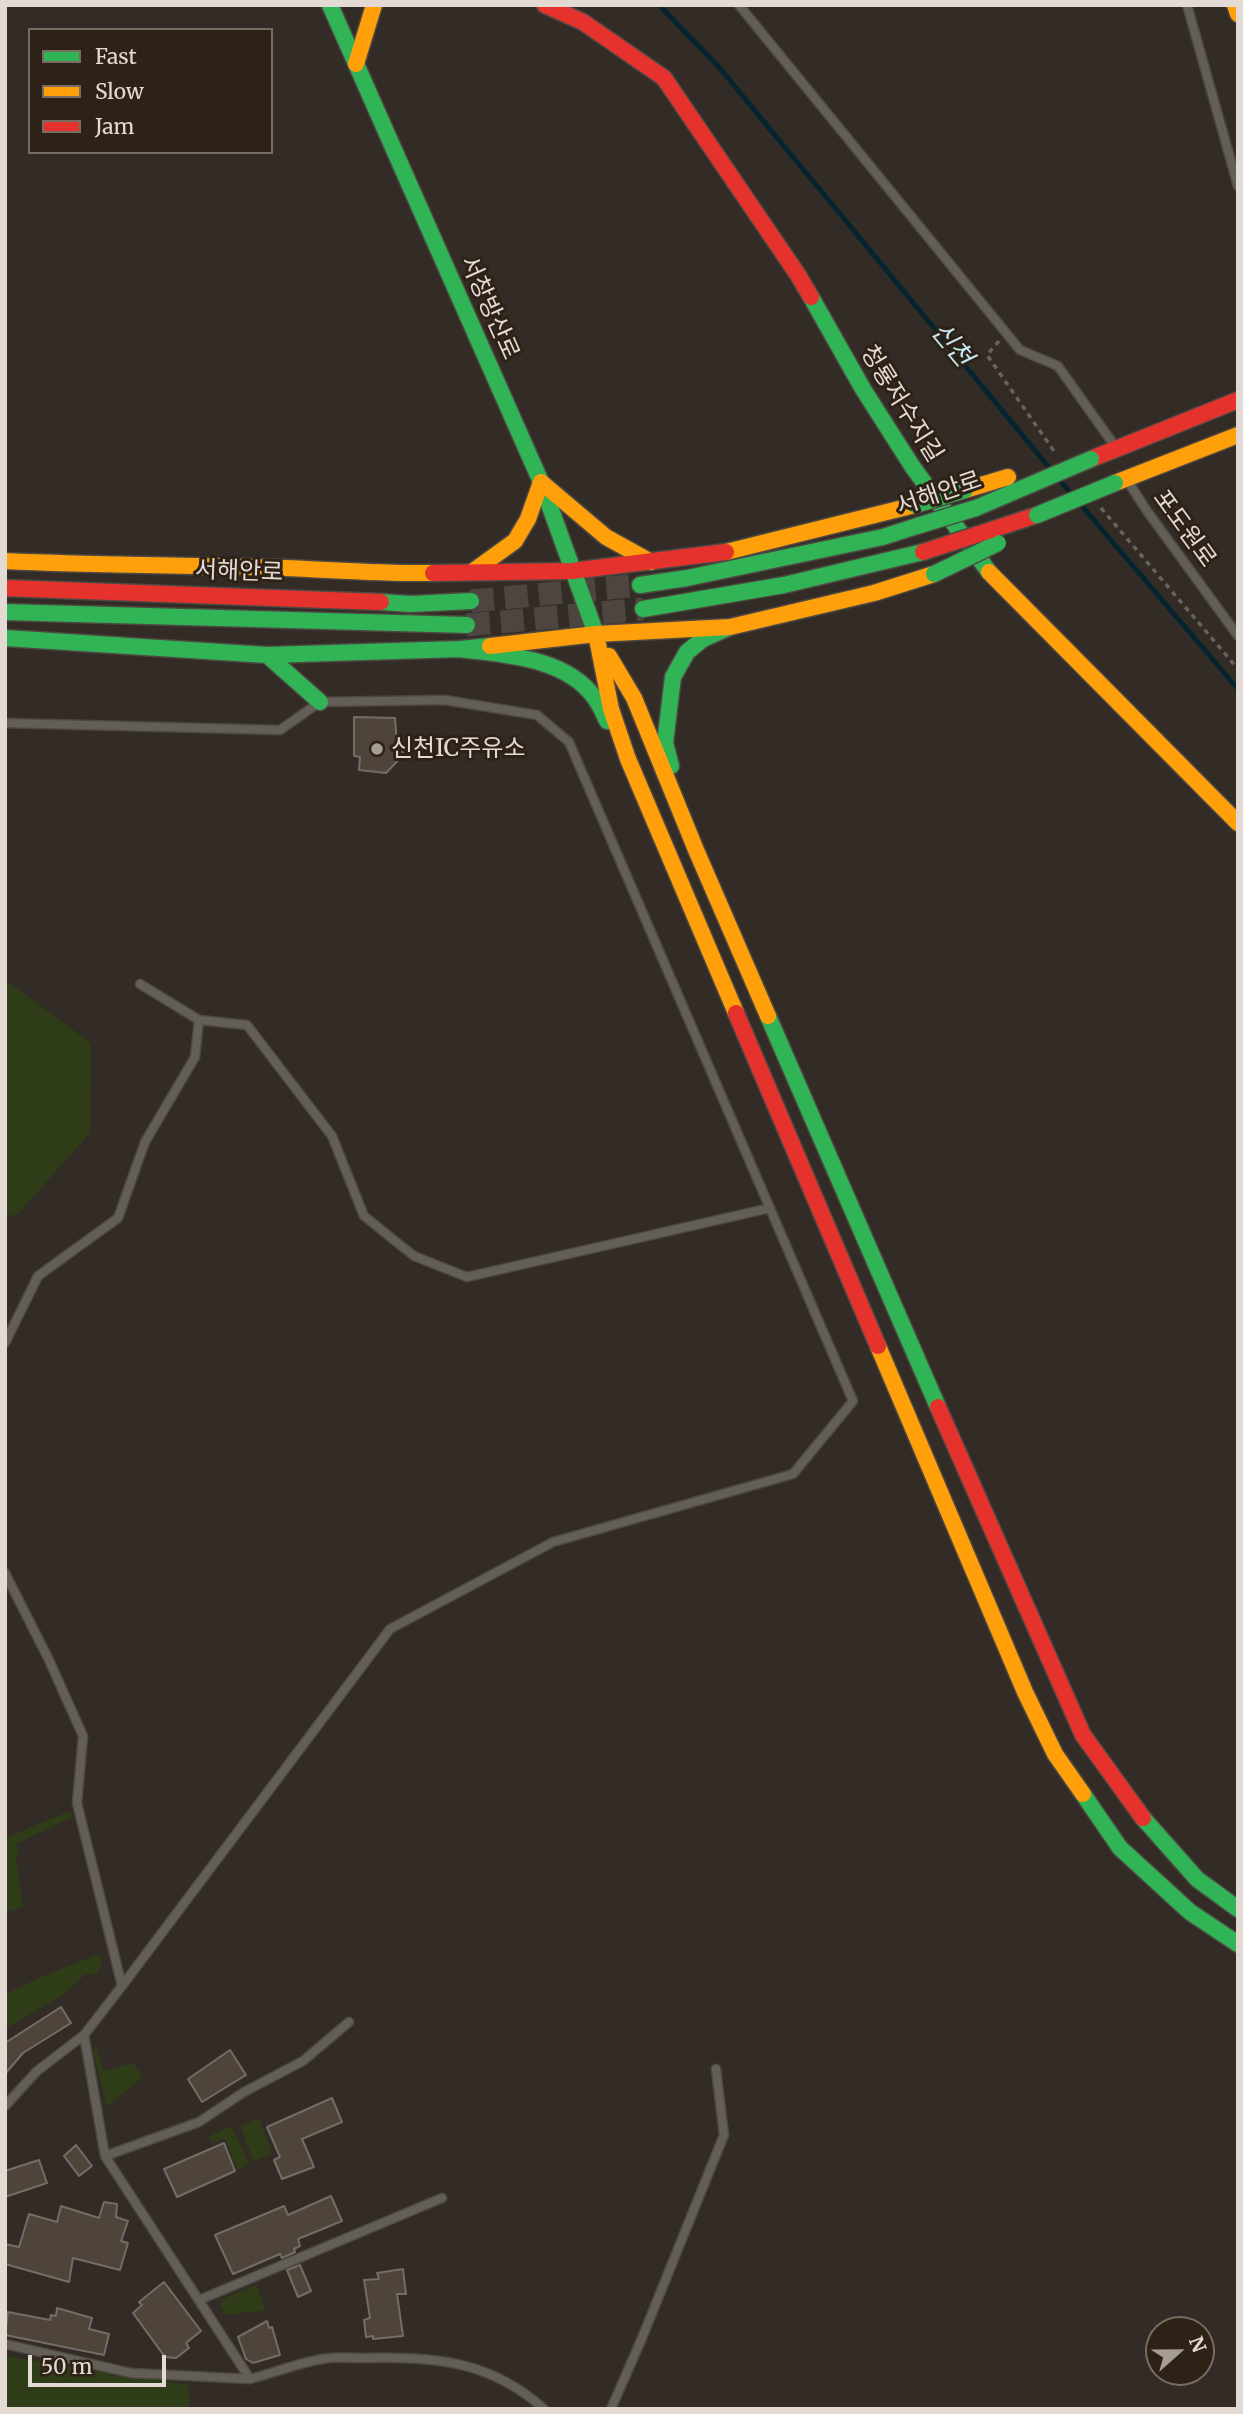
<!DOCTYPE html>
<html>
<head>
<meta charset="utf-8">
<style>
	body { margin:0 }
	#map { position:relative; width:1243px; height:2414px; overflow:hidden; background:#332c26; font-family:Merriweather,serif }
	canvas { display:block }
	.frame { position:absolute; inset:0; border:7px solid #e3dad3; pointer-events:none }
	.legend { position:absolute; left:28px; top:28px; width:245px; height:126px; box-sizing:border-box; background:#2e2217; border:2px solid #766c62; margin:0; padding:9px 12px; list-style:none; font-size:21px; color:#e3dad3 }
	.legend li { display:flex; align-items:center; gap:14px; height:35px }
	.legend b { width:35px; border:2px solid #766c62 }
	.north { position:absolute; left:1145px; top:2316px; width:70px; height:70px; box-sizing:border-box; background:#2e2217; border:2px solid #766c62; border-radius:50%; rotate:69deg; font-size:19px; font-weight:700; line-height:28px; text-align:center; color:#e3dad3 }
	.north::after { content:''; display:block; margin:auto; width:24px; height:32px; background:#a59d96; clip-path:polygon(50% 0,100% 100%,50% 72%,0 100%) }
	.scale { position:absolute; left:28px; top:2355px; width:138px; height:32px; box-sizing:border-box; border:4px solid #e3dad3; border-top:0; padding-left:9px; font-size:21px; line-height:24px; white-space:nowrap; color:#e3dad3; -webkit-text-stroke:5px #2e2217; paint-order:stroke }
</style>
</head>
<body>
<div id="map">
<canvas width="1243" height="2414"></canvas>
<div class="frame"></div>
<ul class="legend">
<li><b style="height:9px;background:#30b455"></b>Fast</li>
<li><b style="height:9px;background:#ff9f0a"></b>Slow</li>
<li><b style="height:9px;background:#e5322d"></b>Jam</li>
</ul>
<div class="north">N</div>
<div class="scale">50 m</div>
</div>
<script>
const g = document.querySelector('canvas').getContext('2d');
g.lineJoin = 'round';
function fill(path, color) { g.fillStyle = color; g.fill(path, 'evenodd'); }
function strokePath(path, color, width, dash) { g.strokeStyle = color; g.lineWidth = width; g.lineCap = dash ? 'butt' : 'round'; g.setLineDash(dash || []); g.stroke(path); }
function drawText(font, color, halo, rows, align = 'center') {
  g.font = font + ' Merriweather,"Noto Sans KR",serif'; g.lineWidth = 6; g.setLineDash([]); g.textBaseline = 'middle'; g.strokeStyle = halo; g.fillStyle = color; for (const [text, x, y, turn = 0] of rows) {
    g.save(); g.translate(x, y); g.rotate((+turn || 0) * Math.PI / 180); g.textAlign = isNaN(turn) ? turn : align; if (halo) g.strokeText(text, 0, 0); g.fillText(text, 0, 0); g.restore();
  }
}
fill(new Path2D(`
	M 5,980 L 91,1043 L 90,1133 L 18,1214 L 5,1217 Z
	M 70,1811 L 74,1816 L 16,1844 L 19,1855 L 16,1859 L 23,1907 L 5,1913 L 5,1838 Z
	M 100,1954 L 102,1965 L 96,1974 L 86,1974 L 61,1996 L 5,2029 L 5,1994 L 41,1977 Z
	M 96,2048 L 104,2071 L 133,2063 L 143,2076 L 107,2107 L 93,2051 Z
	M 259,2118 L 272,2153 L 254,2161 L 240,2127 Z
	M 231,2126 L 249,2163 L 238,2170 L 225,2139 L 212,2143 L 210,2136 Z
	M 256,2285 L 266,2310 L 226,2315 L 220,2306 L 223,2299 Z
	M 5,2356 L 188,2385 L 190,2409 L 5,2409 Z`), '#2f3c18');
strokePath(new Path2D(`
	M 659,5 L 718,66 L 1052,471
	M 1058,478 L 1072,495
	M 1081,505 L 1238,689`), '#05242d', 5);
const building = new Path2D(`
	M 354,717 L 395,718 L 397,745 L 404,754 L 386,773 L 359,770 L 360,757 L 354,756 Z
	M 61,2007 L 71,2023 L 23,2053 L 5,2074 L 5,2043 Z
	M 230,2050 L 246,2075 L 202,2102 L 188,2079 Z
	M 332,2098 L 342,2122 L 302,2139 L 314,2167 L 282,2179 L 274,2160 L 280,2157 L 267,2127 Z
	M 224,2143 L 235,2171 L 177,2197 L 164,2169 Z
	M 76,2145 L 92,2166 L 79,2176 L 64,2156 Z
	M 39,2160 L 47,2183 L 5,2197 L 5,2171 Z
	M 331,2196 L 342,2221 L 298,2239 L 300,2246 L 294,2249 L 295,2252 L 282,2258 L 280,2254 L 233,2274 L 215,2235 L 284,2206 L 288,2215 Z
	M 104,2202 L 117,2204 L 116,2217 L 128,2221 L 121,2241 L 128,2243 L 120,2270 L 73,2258 L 69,2282 L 5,2264 L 5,2244 L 19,2247 L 29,2214 L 57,2222 L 61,2206 L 99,2218 Z
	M 300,2265 L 311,2291 L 298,2297 L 287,2270 Z
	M 403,2269 L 406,2294 L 397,2294 L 403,2336 L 373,2339 L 373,2336 L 366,2337 L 364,2320 L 370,2318 L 364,2280 L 379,2279 L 377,2273 Z
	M 164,2282 L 201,2331 L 186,2343 L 189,2348 L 176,2358 L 165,2357 L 133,2313 L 142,2305 L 139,2302 Z
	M 57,2308 L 92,2318 L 89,2329 L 109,2334 L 104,2355 L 5,2335 L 8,2312 L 50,2320 L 51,2315 L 56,2316 Z
	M 267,2321 L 269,2328 L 272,2327 L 280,2355 L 253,2363 L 246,2359 L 238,2337 Z`);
fill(building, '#4e443a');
strokePath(building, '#736d67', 2);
strokePath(new Path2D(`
	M 471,601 L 640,585
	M 467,625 L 643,609`), '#4d4640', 23, [23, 11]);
const lane = new Path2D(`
	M 739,5 L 1020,350 L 1058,366 L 1114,445
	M 1187,5 L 1238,186
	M 1127,480 L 1147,511 L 1238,636
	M 5,723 L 280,730 L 320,702 L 445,700 L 537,715 L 569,742 L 853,1401 L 793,1474 L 553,1542 L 390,1629 L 122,1986
	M 140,984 L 199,1020 L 247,1025 L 332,1136 L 364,1216 L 414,1256 L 467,1277 L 770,1208
	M 5,1343 L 38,1276 L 118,1218 L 145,1142 L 195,1057 L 199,1020
	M 5,1573 L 49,1660 L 83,1736 L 77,1803 L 122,1986 L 84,2035 L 37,2071 L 5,2106
	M 84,2035 L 105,2156 L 250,2379 C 274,2373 298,2363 322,2359 C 336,2356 351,2358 365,2358 C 434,2356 491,2361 544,2409
	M 105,2156 L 199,2122 L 244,2092 L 303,2061 L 349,2022
	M 199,2300 L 442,2198
	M 5,2344 L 131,2373 L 250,2379
	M 611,2409 L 642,2338 L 724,2135 L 716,2069`);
const fast = new Path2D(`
	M 330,5 L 541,482 L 596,634
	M 811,297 L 863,389 L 912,466 L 989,572
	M 976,508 L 1018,490
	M 640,585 L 687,578 L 883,537 L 917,526
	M 381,602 L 411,604 L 471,601
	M 643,609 L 784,585 L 923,552
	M 5,612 L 467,625
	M 5,638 L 267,655 L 460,649 L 490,646
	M 460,649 C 504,655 565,657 594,697 C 600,704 603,713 607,721
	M 267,655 L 320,702
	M 671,766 L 665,743 L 673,677 L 687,652 L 703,639 L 730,627
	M 768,1016 L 938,1407
	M 1083,1794 L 1120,1848 L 1190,1912 L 1238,1944
	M 1143,1818 L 1197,1879 L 1238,1909`);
const slow = new Path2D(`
	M 1235,5 L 1238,14
	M 356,64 L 374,5
	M 1115,483 L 1238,435
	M 965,490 L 1008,477
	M 726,552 L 915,505
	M 5,561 C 87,565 169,565 251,567 C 312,568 372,574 433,573
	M 472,572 L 515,541 L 528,519 L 541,482 L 606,537 L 651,562
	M 989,572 L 1238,823
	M 596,634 L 611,709 L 628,759 L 736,1013
	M 490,646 L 596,634 L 730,627 L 874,593 L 934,574
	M 609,656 L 634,698 L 696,850 L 768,1016
	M 878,1346 L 1025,1692 L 1055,1754 L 1083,1794`);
const jam = new Path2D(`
	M 545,5 L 583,22 L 664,78 L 798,275 L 811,297
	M 1091,459 L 1238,400
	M 991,530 L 1037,515
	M 433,573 L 572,571 L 726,552
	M 5,588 L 381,602
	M 736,1013 L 878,1346
	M 938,1407 L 1083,1735 L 1143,1818`);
strokePath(lane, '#4e4843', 11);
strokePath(fast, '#4e4843', 19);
strokePath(slow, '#4e4843', 19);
strokePath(jam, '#4e4843', 19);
strokePath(new Path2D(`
	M 999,341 L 987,355 L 1056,454
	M 1101,508 L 1238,669`), '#68635f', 3.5, [5, 5]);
strokePath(lane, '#645e59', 8);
strokePath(fast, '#30b455', 16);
strokePath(slow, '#ff9f0a', 16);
strokePath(jam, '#e5322d', 16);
const fastBridge = new Path2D(`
	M 1018,490 L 1091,459
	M 915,505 L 965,490
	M 1037,515 L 1115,483
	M 917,526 L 976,508
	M 934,574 L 998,543`);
const jamBridge = new Path2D(`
	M 923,552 L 991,530`);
strokePath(fastBridge, '#4e4843', 19, []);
strokePath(jamBridge, '#4e4843', 19, []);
strokePath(fastBridge, '#30b455', 16);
strokePath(jamBridge, '#e5322d', 16);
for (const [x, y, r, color] of [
	[377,749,7,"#a59d96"]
]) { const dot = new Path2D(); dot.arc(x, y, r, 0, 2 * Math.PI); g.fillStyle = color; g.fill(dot); strokePath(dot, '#2e2217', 2.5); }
drawText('24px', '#e3dad3', '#2e2217', [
	["서창방산로",489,308,66],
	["청룡저수지길",901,404,58],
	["서해안로",939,494,-19],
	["포도원로",1184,529,54],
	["서해안로",239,572,2]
]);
drawText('24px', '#e3dad3', '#2e2217', [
	["신천IC주유소",391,749]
], 'left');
drawText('italic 26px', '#c6eaf8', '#2e2217', [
	["신천",951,345,50]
]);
</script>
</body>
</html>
